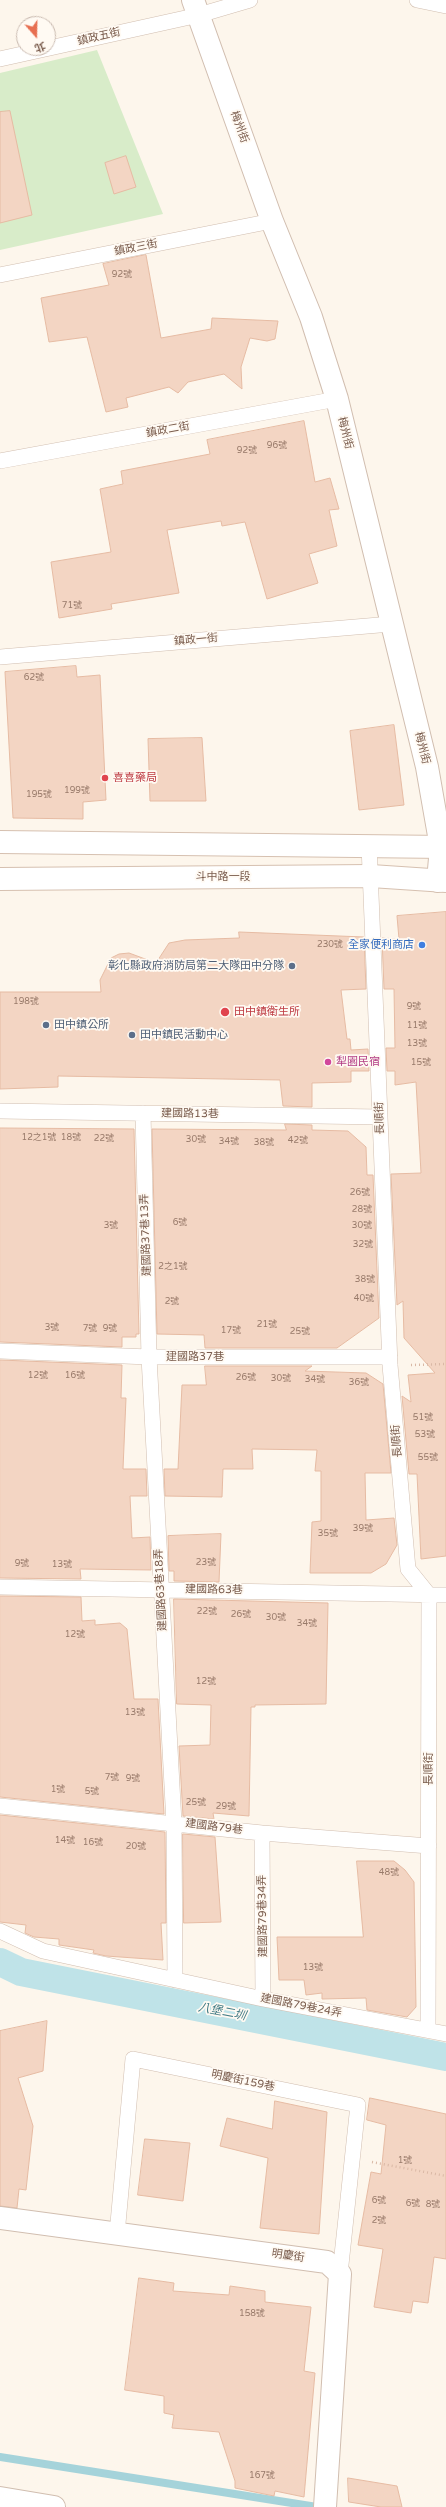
<!DOCTYPE html>
<html>
<head>
<meta charset="utf-8">
<style>
	body { margin:0 }
	#map { position:relative; width:446px; height:2507px; overflow:hidden; background:#fdf6ec; font-family:"Varela Round","Noto Sans TC",sans-serif }
	canvas { display:block }
	.north { position:absolute; left:16px; top:16px; width:40px; height:40px; box-sizing:border-box; background:#fffaf3; border:1px solid #cabbb1; border-radius:50%; rotate:160deg; font-size:11px; font-weight:700; line-height:16px; text-align:center; color:#7a5c4d }
	.north::after { content:''; display:block; margin:auto; width:14px; height:18px; background:#e76f51; clip-path:polygon(50% 0,100% 100%,50% 72%,0 100%) }
</style>
</head>
<body>
<div id="map">
<canvas width="446" height="2507"></canvas>
<div class="north">北</div>
</div>
<script>
const g = document.querySelector('canvas').getContext('2d');
g.lineJoin = 'round';
function fill(path, color) { g.fillStyle = color; g.fill(path, 'evenodd'); }
function strokePath(path, color, width, dash) { g.strokeStyle = color; g.lineWidth = width; g.lineCap = dash ? 'butt' : 'round'; g.setLineDash(dash || []); g.stroke(path); }
function drawText(font, color, halo, rows, align = 'center') {
  g.font = font + ' "Varela Round","Noto Sans TC",sans-serif'; g.lineWidth = 3.5; g.setLineDash([]); g.textBaseline = 'middle'; g.strokeStyle = halo; g.fillStyle = color; for (const [text, x, y, turn = 0] of rows) {
    g.save(); g.translate(x, y); g.rotate((+turn || 0) * Math.PI / 180); g.textAlign = isNaN(turn) ? turn : align; if (halo) g.strokeText(text, 0, 0); g.fillText(text, 0, 0); g.restore();
  }
}
fill(new Path2D(`
	M 97,50 L 163,214 L 0,250 L 0,73 Z`), '#d8ecc9');
strokePath(new Path2D(`
	M 0,2457 L 317,2507`), '#a5d3da', 8);
strokePath(new Path2D(`
	M 0,1962 L 21,1972 L 446,2057`), '#bfe3e8', 28);
const building = new Path2D(`
	M 10,111 L 32,215 L 0,223 L 0,112 Z
	M 126,156 L 136,187 L 114,194 L 105,163 Z
	M 146,255 L 161,338 L 211,329 L 212,318 L 278,321 L 275,339 L 267,341 L 250,338 L 241,367 L 242,389 L 224,374 L 188,382 L 178,393 L 169,387 L 126,398 L 128,407 L 106,412 L 87,337 L 49,342 L 41,298 L 109,285 L 103,264 Z
	M 304,421 L 315,482 L 330,478 L 339,509 L 329,510 L 337,546 L 309,554 L 318,583 L 267,599 L 245,522 L 222,526 L 221,521 L 167,530 L 179,593 L 111,604 L 112,609 L 59,618 L 51,562 L 111,552 L 100,489 L 123,484 L 121,471 L 210,454 L 207,440 Z
	M 76,666 L 77,677 L 100,675 L 106,800 L 83,802 L 83,819 L 13,818 L 5,672 Z
	M 394,725 L 404,805 L 359,810 L 350,731 Z
	M 202,738 L 206,801 L 150,801 L 148,739 Z
	M 446,912 L 446,1556 L 421,1559 L 417,1474 L 409,1474 L 402,1396 L 411,1402 L 408,1375 L 435,1373 L 404,1338 L 403,1301 L 397,1305 L 391,1174 L 421,1173 L 416,1082 L 395,1085 L 395,1071 L 387,1071 L 386,1048 L 395,1048 L 394,989 L 384,989 L 382,938 L 399,939 L 397,916 Z
	M 239,932 L 364,937 L 366,989 L 341,990 L 347,1039 L 350,1039 L 351,1050 L 368,1049 L 369,1071 L 351,1071 L 351,1082 L 312,1083 L 312,1107 L 283,1106 L 280,1080 L 58,1076 L 58,1087 L 0,1089 L 0,992 L 101,992 L 100,980 L 111,958 L 119,954 L 129,953 L 156,963 L 169,943 L 185,940 L 239,938 Z
	M 285,1124 L 312,1125 L 312,1130 L 348,1131 L 366,1147 L 367,1175 L 373,1175 L 379,1318 L 337,1348 L 205,1348 L 204,1335 L 157,1334 L 152,1129 L 286,1130 Z
	M 0,1128 L 134,1129 L 139,1334 L 136,1334 L 136,1337 L 122,1337 L 122,1347 L 0,1342 Z
	M 0,1360 L 122,1365 L 121,1398 L 126,1398 L 123,1469 L 146,1469 L 147,1496 L 130,1496 L 132,1538 L 150,1537 L 151,1570 L 80,1569 L 81,1579 L 0,1578 Z
	M 205,1366 L 312,1366 L 305,1371 L 366,1373 L 383,1384 L 391,1473 L 365,1473 L 366,1520 L 394,1518 L 397,1545 L 386,1564 L 371,1573 L 310,1573 L 312,1522 L 321,1521 L 321,1471 L 315,1471 L 317,1450 L 252,1449 L 253,1469 L 223,1469 L 222,1497 L 165,1496 L 164,1469 L 178,1469 L 182,1385 L 206,1385 Z
	M 221,1534 L 219,1582 L 174,1581 L 174,1571 L 169,1571 L 168,1536 Z
	M 0,1596 L 81,1597 L 82,1621 L 95,1620 L 95,1625 L 120,1623 L 127,1629 L 134,1699 L 158,1699 L 164,1814 L 0,1797 Z
	M 174,1599 L 328,1603 L 326,1704 L 255,1705 L 255,1707 L 251,1707 L 249,1816 L 213,1813 L 214,1819 L 183,1816 L 179,1746 L 210,1745 L 211,1705 L 177,1704 Z
	M 0,1815 L 165,1832 L 166,1923 L 161,1923 L 163,1960 L 106,1956 L 93,1953 L 94,1950 L 59,1945 L 59,1939 L 34,1937 L 25,1933 L 26,1925 L 0,1922 Z
	M 183,1834 L 215,1837 L 221,1922 L 184,1923 Z
	M 357,1861 L 394,1861 L 405,1870 L 414,1882 L 416,2007 L 407,2017 L 367,2010 L 366,1998 L 322,1999 L 322,1993 L 306,1995 L 304,1980 L 279,1980 L 277,1937 L 363,1937 Z
	M 47,2021 L 43,2071 L 18,2078 L 33,2126 L 26,2190 L 19,2189 L 17,2208 L 0,2206 L 0,2031 Z
	M 370,2098 L 446,2114 L 446,2259 L 434,2257 L 428,2303 L 413,2301 L 411,2313 L 374,2307 L 383,2249 L 358,2245 L 371,2172 L 381,2174 L 386,2125 L 367,2120 Z
	M 275,2101 L 327,2112 L 319,2234 L 260,2228 L 268,2158 L 220,2146 L 227,2118 L 272,2129 Z
	M 145,2139 L 190,2143 L 183,2201 L 138,2195 Z
	M 139,2278 L 174,2283 L 173,2291 L 229,2295 L 230,2286 L 265,2291 L 265,2302 L 311,2307 L 304,2371 L 315,2373 L 304,2497 L 275,2491 L 274,2496 L 235,2488 L 235,2481 L 219,2432 L 172,2428 L 174,2415 L 164,2413 L 164,2396 L 125,2390 Z
	M 348,2478 L 397,2486 L 402,2507 L 381,2507 L 349,2502 Z`);
fill(building, '#f3d5c3');
strokePath(building, '#e6bba3', 1);
const service = new Path2D(`
	M 417,0 L 446,6
	M 0,59 L 199,15 L 250,0
	M 0,275 L 272,221
	M 0,461 L 337,399
	M 0,657 L 391,624
	M 369,845 L 390,1365 L 408,1569 L 429,1595 L 428,2030
	M 0,1111 L 380,1117
	M 143,1113 L 149,1357 L 174,1823 L 175,1980
	M 0,1351 L 149,1357 L 390,1357
	M 0,1587 L 446,1595
	M 0,1806 L 262,1833 L 429,1846
	M 262,1833 L 263,1999
	M 0,1931 L 43,1951 L 263,1999 L 446,2034
	M 117,2234 L 133,2059 L 358,2105 L 340,2274`);
const minor = new Path2D(`
	M 193,0 L 272,221 L 311,317 L 337,399 L 427,767 L 441,847 L 438,881
	M 0,2218 L 327,2262 L 340,2274 L 325,2507`);
const tertiary = new Path2D(`
	M 0,2498 L 54,2507`);
const secondary = new Path2D(`
	M 0,842 L 446,847
	M 0,879 L 371,876 L 446,881`);
strokePath(service, '#d1beb0', 16);
strokePath(minor, '#d1beb0', 24);
strokePath(tertiary, '#d1beb0', 24);
strokePath(secondary, '#d6c0b0', 24);
strokePath(new Path2D(`
	M 411,1365 L 446,1364
	M 372,2162 L 446,2176`), '#d9b8a5', 2.5, [1, 3]);
strokePath(service, '#fff', 15);
strokePath(minor, '#fff', 22);
strokePath(tertiary, '#fff', 22);
strokePath(secondary, '#fff', 22);
for (const [x, y, r, color] of [
	[105,778,4,"#e0444e"],
	[422,945,4,"#3f7fe0"],
	[292,966,4,"#5c6f8a"],
	[225,1012,5,"#e0444e"],
	[46,1025,4,"#5c6f8a"],
	[132,1035,4,"#5c6f8a"],
	[328,1062,4,"#d1479c"]
]) { const dot = new Path2D(); dot.arc(x, y, r, 0, 2 * Math.PI); g.fillStyle = color; g.fill(dot); strokePath(dot, '#fffaf3', 1.5); }
drawText('9px', '#987a6a', null, [
	["92號",122,275],
	["96號",277,446],
	["92號",247,451],
	["71號",72,606],
	["62號",34,678],
	["199號",77,791],
	["195號",39,795],
	["230號",330,945],
	["198號",26,1002],
	["9號",414,1007],
	["11號",417,1026],
	["13號",417,1044],
	["15號",421,1063],
	["12之1號",39,1138],
	["18號",71,1138],
	["22號",104,1139],
	["30號",196,1140],
	["42號",298,1141],
	["34號",229,1142],
	["38號",264,1143],
	["26號",360,1193],
	["28號",362,1210],
	["6號",180,1223],
	["3號",111,1226],
	["30號",362,1226],
	["32號",363,1245],
	["2之1號",173,1267],
	["38號",365,1280],
	["40號",364,1299],
	["2號",172,1302],
	["21號",267,1325],
	["3號",52,1328],
	["7號",90,1329],
	["9號",110,1329],
	["17號",231,1331],
	["25號",300,1332],
	["12號",38,1376],
	["16號",75,1376],
	["26號",246,1378],
	["30號",281,1379],
	["34號",315,1380],
	["36號",359,1383],
	["51號",423,1418],
	["53號",425,1435],
	["55號",428,1458],
	["39號",363,1529],
	["35號",328,1534],
	["23號",206,1563],
	["9號",22,1564],
	["13號",62,1565],
	["22號",207,1612],
	["26號",241,1615],
	["30號",276,1618],
	["34號",307,1624],
	["12號",75,1635],
	["12號",206,1682],
	["13號",135,1713],
	["7號",112,1778],
	["9號",133,1779],
	["1號",58,1790],
	["5號",92,1792],
	["25號",196,1803],
	["29號",226,1807],
	["14號",65,1841],
	["16號",93,1843],
	["20號",136,1847],
	["48號",389,1873],
	["13號",313,1968],
	["1號",405,2161],
	["6號",379,2201],
	["6號",413,2204],
	["8號",433,2205],
	["2號",379,2221],
	["158號",252,2314],
	["167號",262,2476]
]);
drawText('11px', '#7a5c4d', '#fffaf3', [
	["鎮政五街",99,37,-13],
	["梅州街",239,127,70],
	["鎮政三街",136,248,-11],
	["鎮政二街",168,430,-10],
	["梅州街",345,433,76],
	["鎮政一街",196,640,-5],
	["梅州街",422,748,76],
	["斗中路一段",223,877],
	["建國路13巷",190,1114,1],
	["長順街",380,1118,-92],
	["建國路37巷13弄",146,1235,-92],
	["建國路37巷",195,1357],
	["長順街",397,1441,-95],
	["建國路63巷18弄",161,1590,-93],
	["建國路63巷",214,1590,1],
	["長順街",429,1769,-90],
	["建國路79巷",214,1827,7],
	["建國路79巷34弄",263,1916,-91],
	["建國路79巷24弄",301,2006,11],
	["明慶街159巷",243,2081,12],
	["明慶街",288,2256,8]
]);
drawText('11px', '#be3a42', '#fffaf3', [
	["喜喜藥局",113,778],
	["田中鎮衛生所",234,1012]
], 'left');
drawText('11px', '#366cbe', '#fffaf3', [
	["全家便利商店",414,945]
], 'right');
drawText('11px', '#4e5e75', '#fffaf3', [
	["彰化縣政府消防局第二大隊田中分隊",284,966,"right"],
	["田中鎮公所",54,1025],
	["田中鎮民活動中心",140,1035]
], 'left');
drawText('11px', '#b23c85', '#fffaf3', [
	["犁園民宿",336,1062]
], 'left');
drawText('italic 12px', '#437c86', '#fffaf3', [
	["八堡二圳",222,2012,11]
]);
</script>
</body>
</html>
